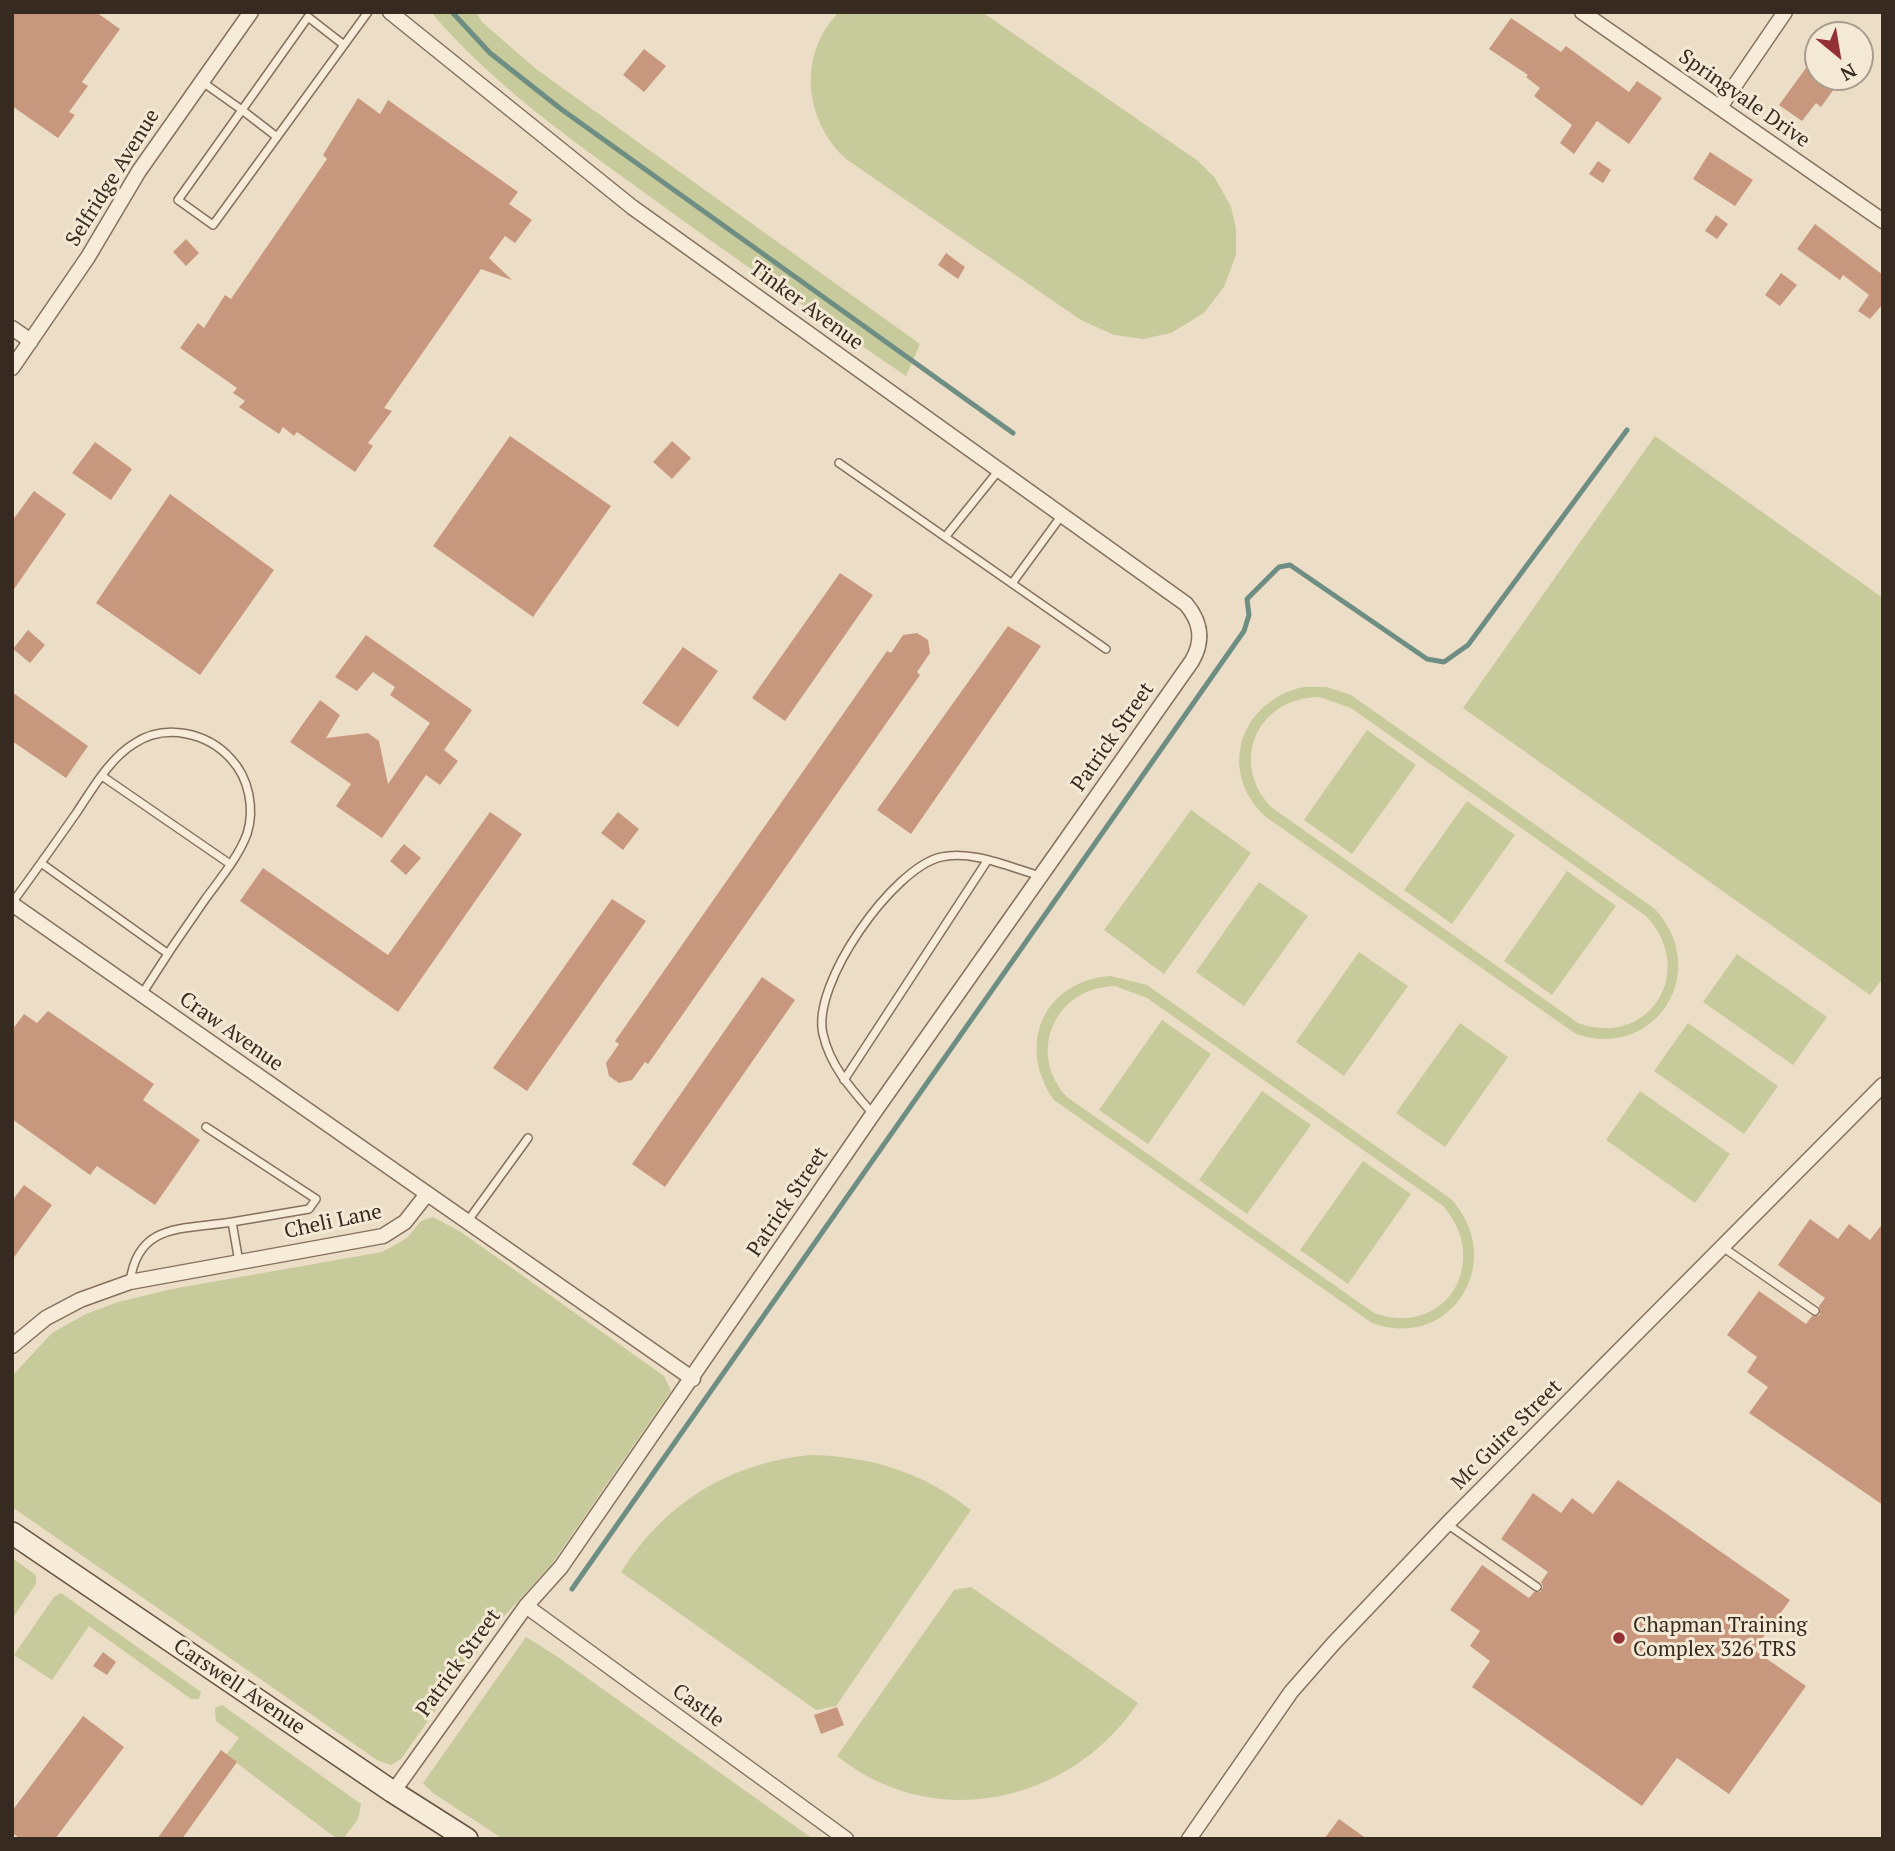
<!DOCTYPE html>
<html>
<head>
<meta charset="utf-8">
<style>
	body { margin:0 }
	#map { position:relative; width:1895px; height:1851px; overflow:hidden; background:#ecdec6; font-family:"PT Serif",serif }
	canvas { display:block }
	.frame { position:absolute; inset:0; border:14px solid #372a20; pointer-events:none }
	.north { position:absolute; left:1804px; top:21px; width:70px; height:70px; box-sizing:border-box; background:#f4e9d5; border:2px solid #a89d8d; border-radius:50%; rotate:150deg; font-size:19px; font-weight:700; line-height:28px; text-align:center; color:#372a20 }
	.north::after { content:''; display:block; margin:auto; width:24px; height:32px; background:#923036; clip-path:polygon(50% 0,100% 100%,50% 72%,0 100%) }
</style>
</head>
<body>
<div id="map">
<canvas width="1895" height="1851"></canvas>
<div class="frame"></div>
<div class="north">N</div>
</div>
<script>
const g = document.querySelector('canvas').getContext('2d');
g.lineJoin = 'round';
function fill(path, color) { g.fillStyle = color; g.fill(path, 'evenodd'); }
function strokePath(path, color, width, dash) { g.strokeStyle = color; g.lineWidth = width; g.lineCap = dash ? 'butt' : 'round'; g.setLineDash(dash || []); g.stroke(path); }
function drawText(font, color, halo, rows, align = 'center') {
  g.font = font + ' "PT Serif",serif'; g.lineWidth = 6; g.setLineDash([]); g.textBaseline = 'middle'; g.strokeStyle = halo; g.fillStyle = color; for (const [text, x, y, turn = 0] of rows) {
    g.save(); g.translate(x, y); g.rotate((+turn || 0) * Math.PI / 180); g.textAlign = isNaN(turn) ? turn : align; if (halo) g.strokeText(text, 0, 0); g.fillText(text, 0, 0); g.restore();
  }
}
fill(new Path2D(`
	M 431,12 L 476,12 L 482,22 L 536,69 L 920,344 L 906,376 C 818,316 731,256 645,193 C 570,139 491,83 431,12 Z
	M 839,12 L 982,12 L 1198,161 L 1215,178 L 1231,207 L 1236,229 L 1236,255 L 1224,287 L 1204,313 L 1171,333 L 1143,339 L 1114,335 L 1081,320 L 846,159 C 804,120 797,55 839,12 Z
	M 1655,436 L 1883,598 L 1883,978 L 1870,995 L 1463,708 Z
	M 1303,687 L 1326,687 L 1351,695 L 1655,909 C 1712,971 1656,1061 1576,1034 L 1266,817 C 1217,772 1239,702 1303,687 ZM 1319,697 L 1351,708 L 1646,916 C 1698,971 1649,1049 1578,1023 L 1271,807 C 1229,762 1257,698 1319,697 Z
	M 1367,730 L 1416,765 L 1352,854 L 1304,820 Z
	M 1467,801 L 1515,835 L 1452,924 L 1404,890 Z
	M 1191,810 L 1251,853 L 1164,974 L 1104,930 Z
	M 1567,871 L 1616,906 L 1552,995 L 1504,961 Z
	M 1259,882 L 1308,916 L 1244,1006 L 1196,972 Z
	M 1359,952 L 1408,986 L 1344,1076 L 1296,1042 Z
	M 1737,954 L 1827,1017 L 1793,1065 L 1703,1002 Z
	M 1110,976 L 1147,985 L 1451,1199 C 1508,1261 1451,1352 1372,1323 L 1054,1100 C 1016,1046 1043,981 1110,976 ZM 1115,986 L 1147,998 L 1443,1206 C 1492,1261 1446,1339 1374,1313 L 1067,1097 C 1026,1053 1055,987 1115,986 Z
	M 1162,1020 L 1211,1054 L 1148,1144 L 1099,1110 Z
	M 1460,1023 L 1508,1057 L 1445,1147 L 1396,1113 Z
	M 1688,1023 L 1778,1086 L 1744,1134 L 1654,1071 Z
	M 1262,1091 L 1311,1125 L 1247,1214 L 1199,1180 Z
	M 1640,1091 L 1730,1154 L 1695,1203 L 1606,1140 Z
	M 1363,1161 L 1411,1194 L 1348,1284 L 1300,1250 Z
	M 433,1217 L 461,1232 L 664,1376 L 671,1391 L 551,1565 L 496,1625 L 401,1759 L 391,1765 L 377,1760 L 12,1507 L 12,1376 L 52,1333 L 86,1314 L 118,1302 L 172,1289 L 382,1252 L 407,1238 L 421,1221 Z
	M 809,1455 C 870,1456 923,1472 971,1510 L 836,1706 L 816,1710 L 621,1572 C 665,1503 727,1464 809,1455 Z
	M 12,1558 L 36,1575 L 36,1584 L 12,1619 Z
	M 971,1587 L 1138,1703 C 1071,1803 934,1834 837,1756 L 954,1590 Z
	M 61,1593 L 201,1692 L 199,1699 L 191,1699 L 89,1626 L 52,1680 L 14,1655 L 54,1597 Z
	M 526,1637 L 555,1655 L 813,1839 L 503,1839 L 433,1793 L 423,1783 Z
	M 222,1705 L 361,1804 L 358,1819 L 343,1839 L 337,1839 L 226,1755 L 239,1738 L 216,1721 L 215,1708 Z`), '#c7ca9a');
strokePath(new Path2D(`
	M 452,12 L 490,53 L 561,109 L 1013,433
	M 572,1589 L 1244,631 L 1249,615 L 1247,599 L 1279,567 L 1290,565 L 1427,659 L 1444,662 L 1468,645 L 1627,430`), '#6e8e84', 5);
fill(new Path2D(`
	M 12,12 L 96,12 L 120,29 L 82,82 L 88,86 L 69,112 L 75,115 L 58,138 L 12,106 Z
	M 1511,18 L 1561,52 L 1566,46 L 1629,92 L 1637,81 L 1662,98 L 1629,144 L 1597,121 L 1574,154 L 1560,143 L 1572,125 L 1534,96 L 1540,88 L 1526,77 L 1528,75 L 1489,49 Z
	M 644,49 L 666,66 L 644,92 L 623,75 Z
	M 1806,68 L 1834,89 L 1821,107 L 1816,103 L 1802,121 L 1779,105 Z
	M 358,98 L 380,114 L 388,100 L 518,192 L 509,204 L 532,220 L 515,243 L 505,236 L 489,258 L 512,280 L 481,269 L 384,408 L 392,411 L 368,443 L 373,446 L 355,472 L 297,432 L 294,436 L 283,427 L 279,434 L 239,407 L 245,401 L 233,393 L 237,388 L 180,348 L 198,323 L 204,328 L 225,295 L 231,299 L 327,159 L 323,155 Z
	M 1710,152 L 1753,180 L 1735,206 L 1693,179 Z
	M 1598,161 L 1611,170 L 1603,183 L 1589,174 Z
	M 1716,215 L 1728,224 L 1717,239 L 1705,231 Z
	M 1815,224 L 1883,275 L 1883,304 L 1870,319 L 1858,311 L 1869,295 L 1843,275 L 1840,280 L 1797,249 Z
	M 186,239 L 199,253 L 186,266 L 173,252 Z
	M 946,253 L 965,267 L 958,279 L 938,265 Z
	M 1781,273 L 1797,285 L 1780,306 L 1765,295 Z
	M 510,436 L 611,506 L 533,617 L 433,546 Z
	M 672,441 L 691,458 L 672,479 L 653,462 Z
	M 95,442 L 132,469 L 111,500 L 72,473 Z
	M 34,491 L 66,514 L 12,592 L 12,521 Z
	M 170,494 L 274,570 L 200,675 L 96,603 Z
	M 840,573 L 873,595 L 785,721 L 752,698 Z
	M 1008,626 L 1041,646 L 911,834 L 877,810 Z
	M 28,630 L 45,645 L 30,663 L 13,649 Z
	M 917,633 L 928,640 L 930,653 L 917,672 L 920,675 L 648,1064 L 645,1062 L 632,1080 L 619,1083 L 609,1076 L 606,1063 L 619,1044 L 615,1041 L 887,651 L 891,653 L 903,635 Z
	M 366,635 L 472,710 L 444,750 L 458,761 L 440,785 L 426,775 L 382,838 L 336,806 L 351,784 L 290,742 L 320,700 L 340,715 L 326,738 L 368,733 L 379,741 L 388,784 L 430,723 L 390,695 L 395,687 L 373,672 L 357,691 L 335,677 Z
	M 683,647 L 718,671 L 678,727 L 642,703 Z
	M 12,692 L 88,746 L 66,778 L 12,741 Z
	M 490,812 L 522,834 L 398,1012 L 240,901 L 263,868 L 388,955 Z
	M 618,812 L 639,829 L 623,850 L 601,833 Z
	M 404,844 L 421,858 L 406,875 L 390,861 Z
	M 612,899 L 646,921 L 527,1091 L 493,1068 Z
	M 762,977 L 795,1000 L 665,1187 L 632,1164 Z
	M 48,1011 L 154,1084 L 143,1100 L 200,1140 L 155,1205 L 97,1166 L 90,1175 L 12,1119 L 12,1030 L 24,1014 L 37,1023 Z
	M 24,1185 L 52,1205 L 12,1260 L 12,1201 Z
	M 1810,1219 L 1838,1239 L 1849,1224 L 1870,1240 L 1883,1223 L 1883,1505 L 1749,1413 L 1768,1387 L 1747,1372 L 1757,1357 L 1727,1335 L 1759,1291 L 1806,1324 L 1812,1316 L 1820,1315 L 1819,1306 L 1825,1298 L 1778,1265 Z
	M 1618,1480 L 1790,1600 L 1754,1650 L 1806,1686 L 1729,1794 L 1677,1758 L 1642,1806 L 1472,1687 L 1490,1661 L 1470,1646 L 1480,1631 L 1450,1610 L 1482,1565 L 1529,1598 L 1534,1592 L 1540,1592 L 1543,1587 L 1541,1582 L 1548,1572 L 1501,1539 L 1533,1493 L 1561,1513 L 1572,1498 L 1593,1514 Z
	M 103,1652 L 116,1662 L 107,1675 L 93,1666 Z
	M 837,1707 L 844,1725 L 821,1734 L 814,1715 Z
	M 83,1716 L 124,1747 L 55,1839 L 21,1839 L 12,1833 L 12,1811 Z
	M 221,1750 L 237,1762 L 182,1839 L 157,1839 Z
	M 1339,1819 L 1367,1839 L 1324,1839 Z`), '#c8987e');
const lane = new Path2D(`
	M 201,81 L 242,110 L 308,17 L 344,45 L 368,12
	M 277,137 L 213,225 L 178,200 L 242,110 L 277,137 L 344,45
	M 839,463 L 1106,649
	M 946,536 L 999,470
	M 1013,582 L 1062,515
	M 102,776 L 230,864
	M 41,863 L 167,953
	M 12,903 C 34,873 56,842 77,812 C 93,788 110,758 135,743 C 166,723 208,733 231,759 C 249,778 255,809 247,834 C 238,858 219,880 204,901 C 182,932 162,962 142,994
	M 844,1080 L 987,861
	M 873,1114 C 852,1090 830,1066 823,1034 C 811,984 893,868 941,857 C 973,850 1009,867 1040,876
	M 206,1127 L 316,1199 L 309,1209 L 232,1222 L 239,1262
	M 467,1222 L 528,1138
	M 1724,1248 L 1815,1311
	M 130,1282 C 138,1222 183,1230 232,1222
	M 1447,1524 L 1537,1587`);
const street = new Path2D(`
	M 390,12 L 632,207 L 1186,604 C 1201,622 1204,640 1192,661 L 873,1114 L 561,1567 L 526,1606 L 393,1792
	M 1582,12 L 1883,221
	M 1720,107 L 1785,12
	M 12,328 L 31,341
	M 12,368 L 88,257 L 139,171 L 251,12
	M 12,904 L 693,1379
	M 12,1346 L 46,1318 L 80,1300 L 130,1282 L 383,1236 L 405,1222 L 427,1194
	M 526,1606 L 846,1839
	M 1189,1839 L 1291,1692 L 1333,1644 L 1447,1524 L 1883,1085`);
const secondary = new Path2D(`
	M 12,1533 L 393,1792 L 467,1839`);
strokePath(lane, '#86705d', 10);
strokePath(street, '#86705d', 17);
strokePath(secondary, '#685240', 24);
strokePath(lane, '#f7ecd9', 7);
strokePath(street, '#f7ecd9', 14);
strokePath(secondary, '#f7ecd9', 21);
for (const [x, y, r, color] of [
	[1619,1638,7,"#923036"]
]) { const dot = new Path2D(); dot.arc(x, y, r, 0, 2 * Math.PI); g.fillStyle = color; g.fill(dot); strokePath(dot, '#f4e9d5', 2.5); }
drawText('21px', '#372a20', '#f4e9d5', [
	["Springvale Drive",1744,99,35],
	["Selfridge Avenue",113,178,-58],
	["Tinker Avenue",806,306,36],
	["Patrick Street",1113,737,-55],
	["Craw Avenue",231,1032,35],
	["Patrick Street",788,1202,-56],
	["Cheli Lane",333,1222,-12],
	["Mc Guire Street",1507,1435,-45],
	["Patrick Street",459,1663,-54],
	["Carswell Avenue",239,1687,34],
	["Castle",698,1706,36]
]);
drawText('21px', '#372a20', '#f4e9d5', [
	["Chapman Training",1633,1626],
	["Complex 326 TRS",1633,1650]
], 'left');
</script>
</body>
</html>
